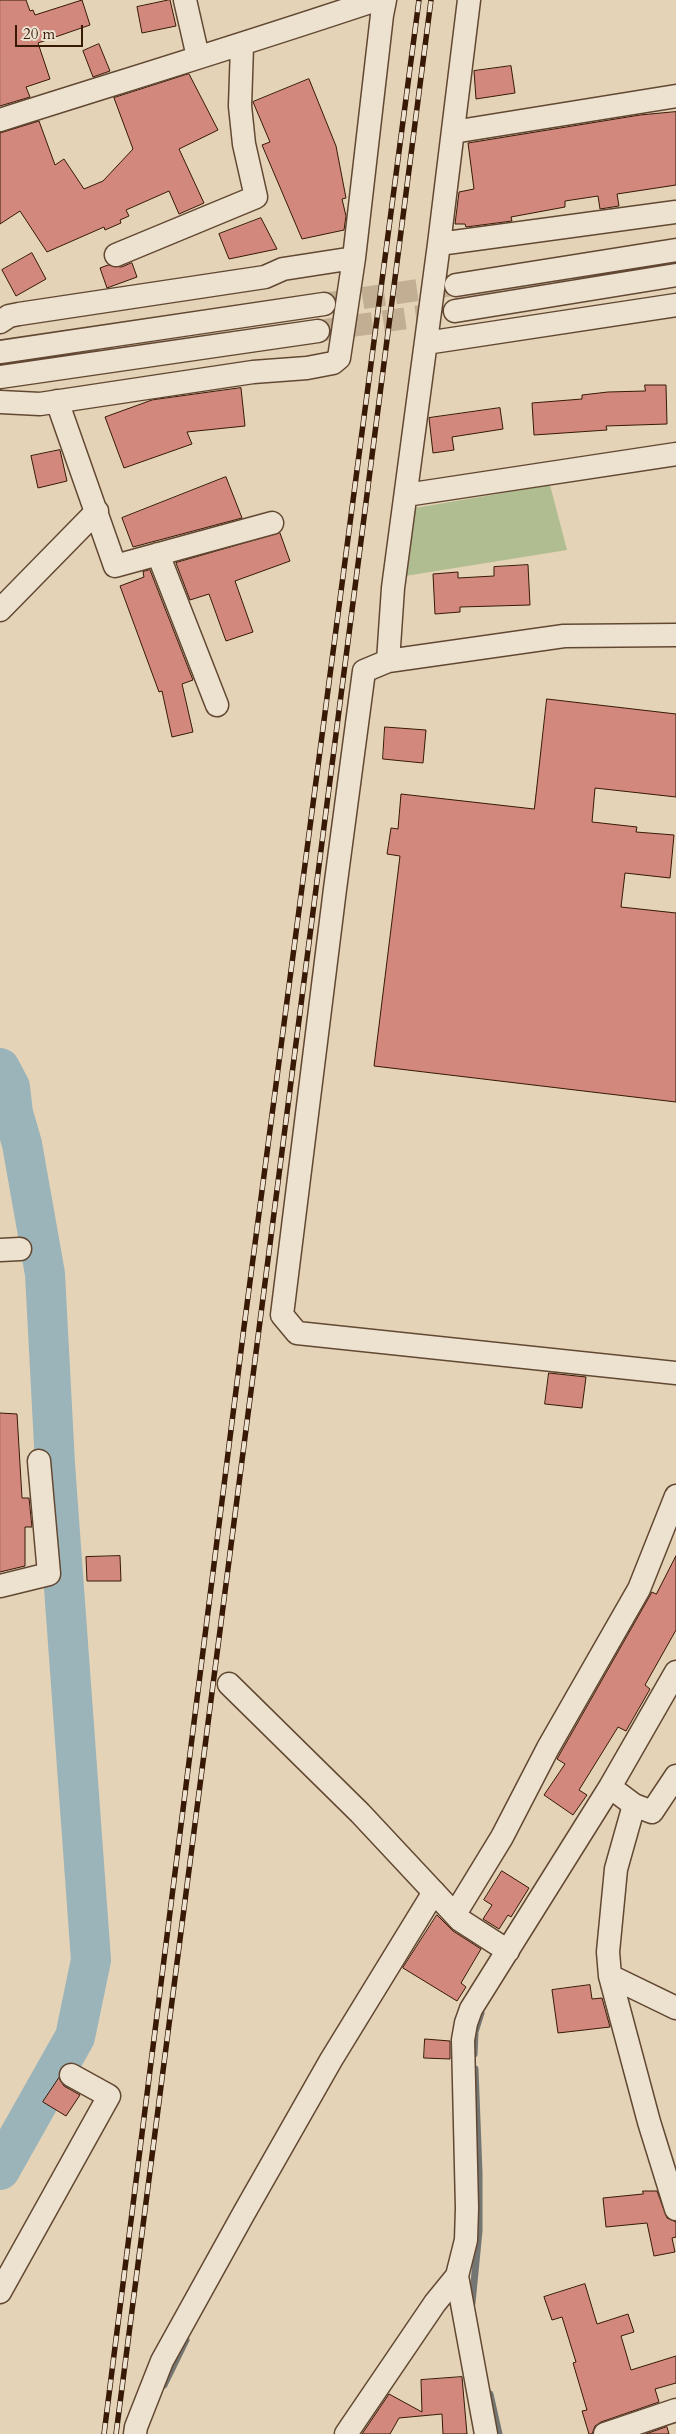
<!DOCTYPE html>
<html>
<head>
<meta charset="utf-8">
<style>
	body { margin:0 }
	#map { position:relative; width:676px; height:2434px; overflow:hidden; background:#e4d3b6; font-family:Cardo,serif }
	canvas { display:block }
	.scale { position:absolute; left:15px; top:25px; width:68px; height:22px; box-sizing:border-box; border:2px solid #371906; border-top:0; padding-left:6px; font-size:15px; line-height:18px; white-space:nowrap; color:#371906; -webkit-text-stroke:4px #ede2d0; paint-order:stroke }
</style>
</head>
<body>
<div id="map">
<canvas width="676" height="2434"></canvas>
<div class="scale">20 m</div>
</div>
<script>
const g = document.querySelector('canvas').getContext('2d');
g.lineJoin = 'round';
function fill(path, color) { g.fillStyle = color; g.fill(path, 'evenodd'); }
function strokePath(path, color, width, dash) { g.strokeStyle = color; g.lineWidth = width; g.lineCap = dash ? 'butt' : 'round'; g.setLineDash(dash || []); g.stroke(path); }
fill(new Path2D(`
	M 550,485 L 567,550 L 405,576 L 415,508 Z`), '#b0bd91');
strokePath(new Path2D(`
	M 474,2054 L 475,2032 L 481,2013
	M 472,2303 L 479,2231 L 479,2173 L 475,2069
	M 164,2385 L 186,2340
	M 490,2394 L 499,2434`), '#737672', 7);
strokePath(new Path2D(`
	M 0,1068 L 10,1087 L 13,1113 L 22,1144 L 45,1274 L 55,1464 L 91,1960 L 75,2037 L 0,2170`), '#9bb4ba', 40);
const building = new Path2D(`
	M 0,0 L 26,0 L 30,11 L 33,10 L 35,15 L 82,0 L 90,25 L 38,43 L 50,79 L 26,87 L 30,97 L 0,106 Z
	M 170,0 L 176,26 L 142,33 L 137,7 Z
	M 99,44 L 110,71 L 93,77 L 83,51 Z
	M 511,66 L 515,93 L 476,99 L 474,71 Z
	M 189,74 L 218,130 L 179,149 L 204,203 L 179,214 L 169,191 L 126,210 L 129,216 L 120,220 L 121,223 L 105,230 L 104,227 L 47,252 L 20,211 L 0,224 L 0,133 L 39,121 L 55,165 L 64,159 L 84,189 L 103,181 L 133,149 L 114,98 Z
	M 309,79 L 336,146 L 346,198 L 342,199 L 346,216 L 344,230 L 302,239 L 262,145 L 270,142 L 253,102 Z
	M 676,112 L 676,185 L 617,194 L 619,206 L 600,209 L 598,196 L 565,201 L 565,207 L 511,217 L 512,221 L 466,227 L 465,224 L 455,224 L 459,192 L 474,189 L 468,143 L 640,115 Z
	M 261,218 L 277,249 L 229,259 L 219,234 Z
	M 32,253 L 46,279 L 16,296 L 2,270 Z
	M 132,263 L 137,277 L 107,288 L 100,268 L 108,265 L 121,267 Z
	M 645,385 L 666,385 L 667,424 L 606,426 L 607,430 L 534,435 L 532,403 L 582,399 L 582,395 L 608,392 L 645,391 Z
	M 241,388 L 245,426 L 187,432 L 192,444 L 124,468 L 105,417 L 152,400 Z
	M 500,408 L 503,429 L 452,437 L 454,450 L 433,453 L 429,418 Z
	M 60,450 L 67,481 L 38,488 L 31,456 Z
	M 226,477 L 242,518 L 133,547 L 122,518 Z
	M 280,533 L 290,561 L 235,581 L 253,632 L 226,641 L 209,594 L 190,600 L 176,563 Z
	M 528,565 L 530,605 L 460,607 L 460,612 L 435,614 L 433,574 L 458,572 L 458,578 L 494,576 L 494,567 Z
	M 150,570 L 193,680 L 182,684 L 193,732 L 172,737 L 162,691 L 159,692 L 120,586 L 144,577 L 143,572 Z
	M 547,699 L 676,714 L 676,797 L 595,788 L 592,822 L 637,827 L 636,832 L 674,835 L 670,878 L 625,873 L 621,907 L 676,913 L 676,1102 L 374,1066 L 400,856 L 387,854 L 391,828 L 398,829 L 401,794 L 534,809 Z
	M 385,727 L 426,730 L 423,763 L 383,759 Z
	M 549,1373 L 586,1377 L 582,1408 L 545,1404 Z
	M 0,1413 L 17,1414 L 22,1498 L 29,1498 L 32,1527 L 25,1527 L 25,1566 L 0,1572 Z
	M 120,1556 L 121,1581 L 87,1581 L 86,1557 Z
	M 676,1556 L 676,1630 L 645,1685 L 650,1689 L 626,1731 L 618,1727 L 579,1790 L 587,1795 L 573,1815 L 544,1795 L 565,1764 L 557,1759 L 652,1592 L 656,1594 Z
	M 502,1871 L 529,1888 L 511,1917 L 508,1915 L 499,1929 L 483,1919 L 492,1905 L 484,1900 Z
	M 437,1915 L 453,1931 L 481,1949 L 461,1983 L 466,1987 L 457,2001 L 403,1968 Z
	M 590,1985 L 592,1999 L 602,1998 L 610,2027 L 558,2033 L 552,1990 Z
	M 425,2039 L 450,2041 L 450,2059 L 424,2058 Z
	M 59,2078 L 64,2086 L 80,2095 L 66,2116 L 43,2102 Z
	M 643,2191 L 657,2191 L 667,2218 L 676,2222 L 676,2237 L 672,2238 L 675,2252 L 654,2256 L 647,2223 L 606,2227 L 603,2198 L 643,2194 Z
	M 585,2284 L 597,2324 L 628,2314 L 634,2332 L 621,2336 L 631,2370 L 676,2356 L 676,2383 L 655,2389 L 659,2402 L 601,2422 L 595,2426 L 592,2434 L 589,2434 L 582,2411 L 587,2410 L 573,2363 L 576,2362 L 562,2317 L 552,2320 L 544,2297 Z
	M 462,2377 L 467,2434 L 443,2434 L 442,2414 L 399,2418 L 390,2434 L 362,2434 L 389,2394 L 422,2412 L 421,2380 Z
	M 667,2427 L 669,2434 L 646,2434 Z`);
fill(building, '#d2887d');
strokePath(building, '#371906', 1);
strokePath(new Path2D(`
	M 330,303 L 452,285
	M 318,331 L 455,311`), '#c1ae93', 22, [22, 11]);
const minor = new Path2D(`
	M 185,0 L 198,57
	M 469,0 L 439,244 L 393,588 L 388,661 L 564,636 L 676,635
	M 0,120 C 126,80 251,42 376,0
	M 453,132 L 676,96
	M 439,244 L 676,212
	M 116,255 L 256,197 L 244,144 L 240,106 L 242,46
	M 456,285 L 676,250
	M 455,311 L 676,275
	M 0,322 L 9,316 L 19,314 L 265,277 L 283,269 L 354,258
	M 426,343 L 676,305
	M 0,352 L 324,304
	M 0,377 L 318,331
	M 57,401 L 115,566 L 272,523
	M 0,402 L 40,404 L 253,372 L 307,368 L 333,363 L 339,358 L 354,258 L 382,15 L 385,0
	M 406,495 L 676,454
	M 158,554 L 217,705
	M 0,610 L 97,511
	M 388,661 L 364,671 L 335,889 L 282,1315 L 297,1333 L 676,1373
	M 0,1250 L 20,1249
	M 0,1586 L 49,1574 L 39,1461
	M 229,1684 L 360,1813 L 460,1920 L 508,1951
	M 610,1787 L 634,1805 L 616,1869 L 608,1952 L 610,1976 L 649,2122 L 676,2209
	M 634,1805 L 652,1812 L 676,1776
	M 455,1914 L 502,1837 L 548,1748 L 639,1589 L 676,1496
	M 610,1976 L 676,2008
	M 457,2276 L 486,2434
	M 0,2292 L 109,2096 L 71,2075
	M 135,2434 L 136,2427 L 162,2361 L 244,2213 L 331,2060 L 434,1892
	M 346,2434 L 435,2303 L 457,2276 L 466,2240 L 467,2208 L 463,2040 L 466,2023 L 471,2009 L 610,1787 L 676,1672
	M 605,2434 L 676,2410`);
strokePath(minor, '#624832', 25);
strokePath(minor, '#ede2d0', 22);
const rail = new Path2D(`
	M 104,2434 L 244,1327 L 419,0
	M 116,2434 L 431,0`);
strokePath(rail, '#371906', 5.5);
strokePath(rail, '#ede2d0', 4, [11]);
</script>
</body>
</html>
